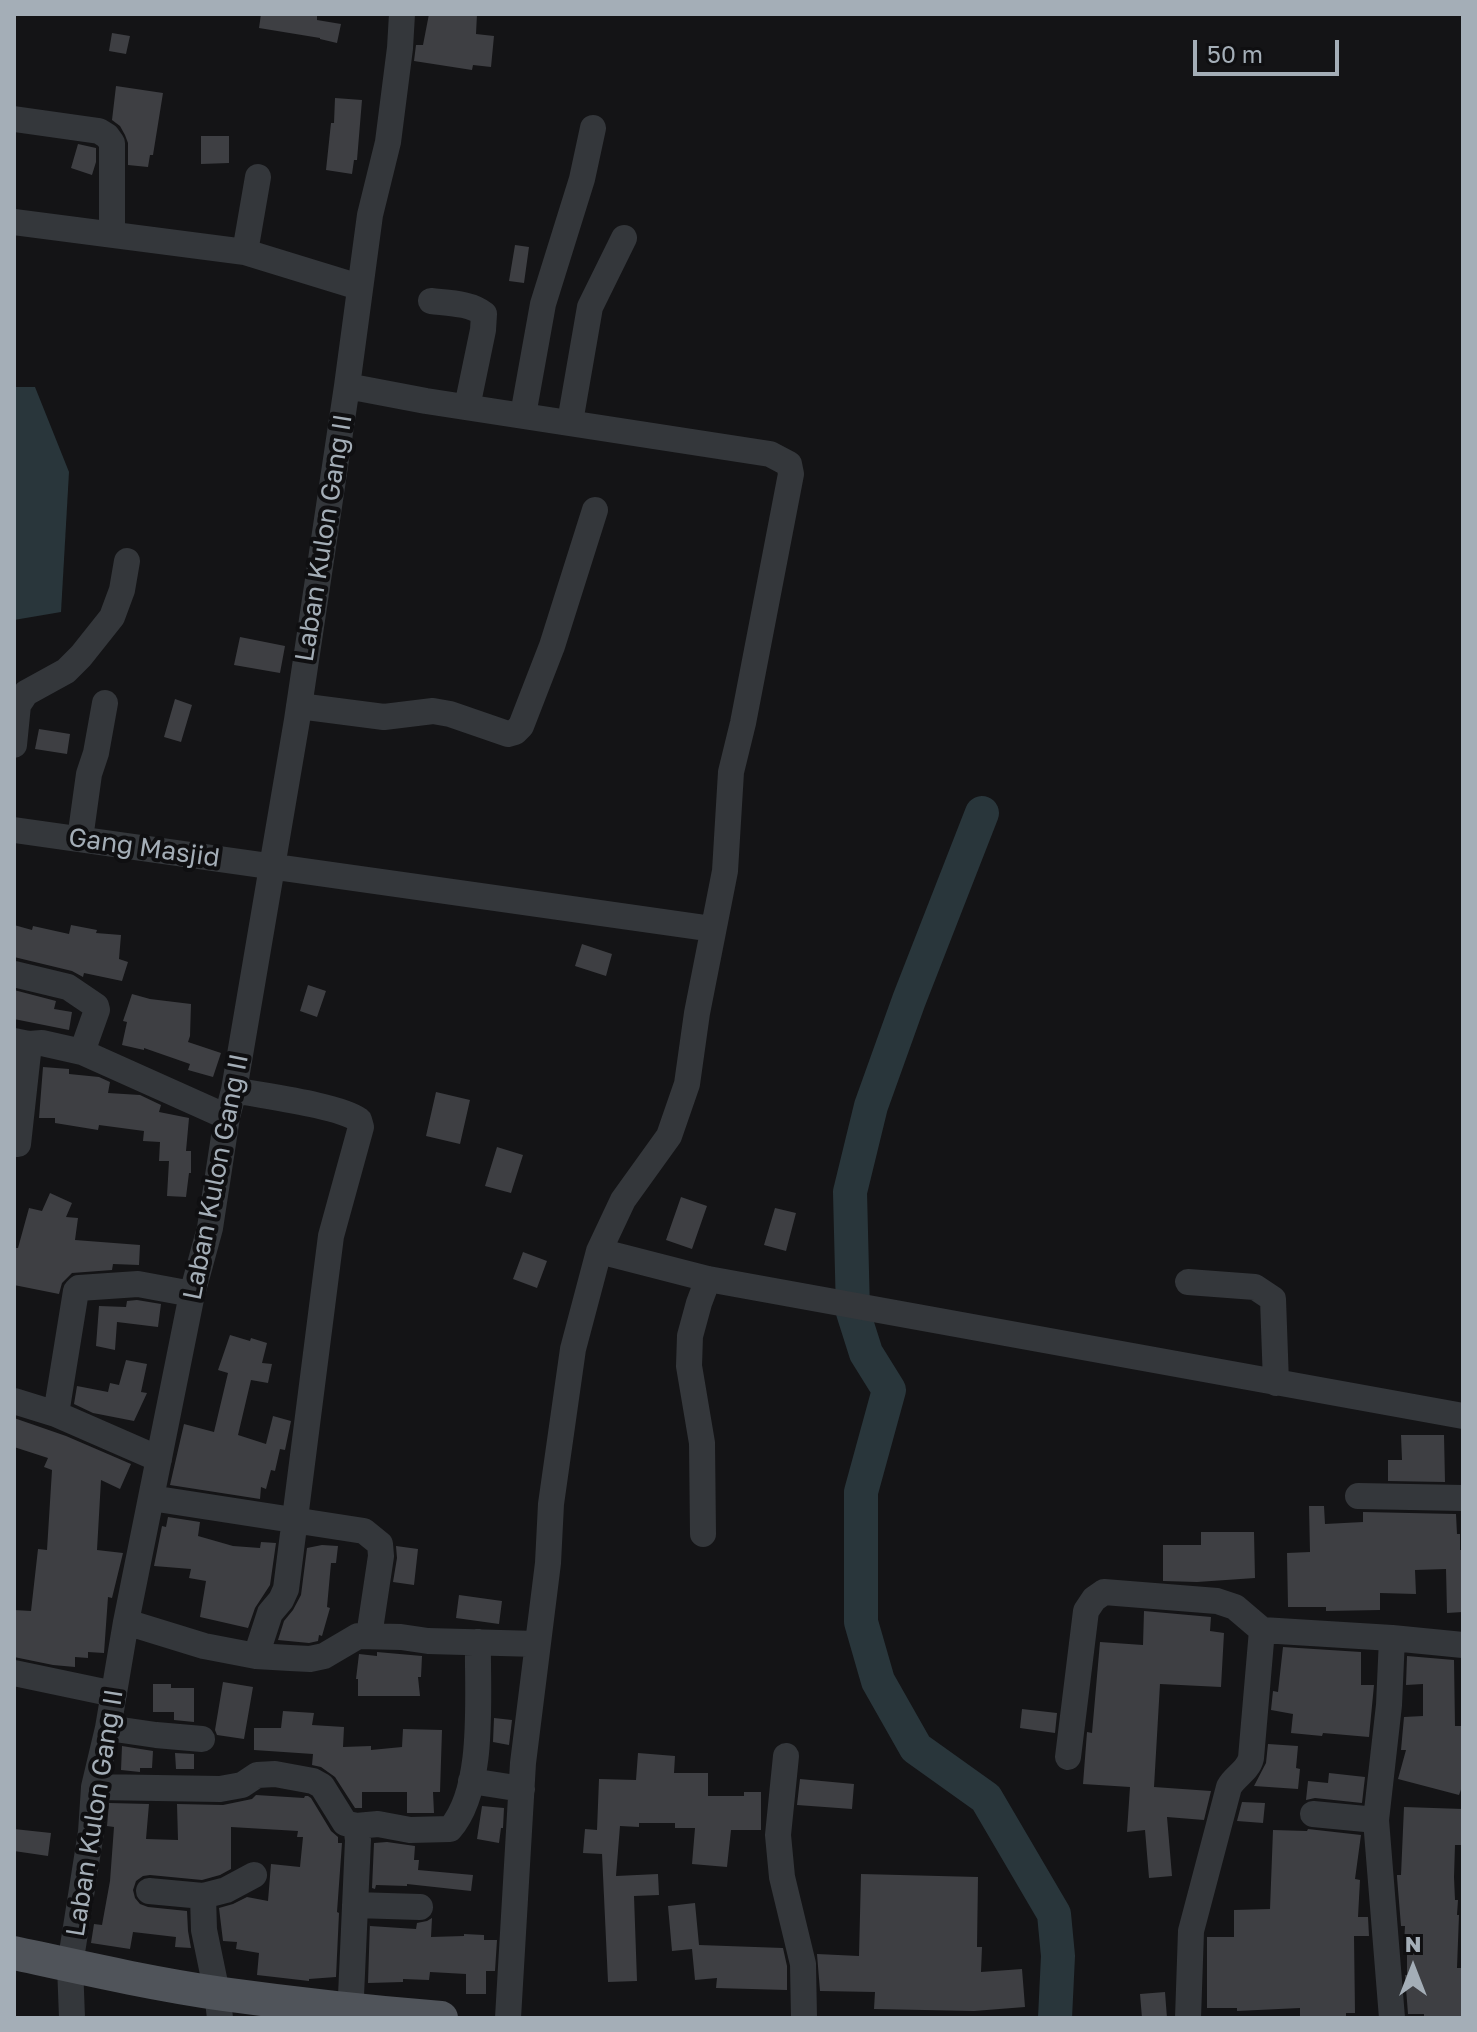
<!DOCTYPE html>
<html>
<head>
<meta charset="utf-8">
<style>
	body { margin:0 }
	#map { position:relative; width:1477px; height:2032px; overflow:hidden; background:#141416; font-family:"Golos Text",sans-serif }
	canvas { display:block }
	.frame { position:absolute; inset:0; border:16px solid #a4aeb7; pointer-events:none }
	.north { position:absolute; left:1373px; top:1928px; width:80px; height:80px; -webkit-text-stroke:6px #0f0f11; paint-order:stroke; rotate:0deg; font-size:22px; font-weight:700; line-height:32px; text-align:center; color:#a4aeb7 }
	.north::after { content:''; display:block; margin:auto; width:28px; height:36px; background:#a4aeb7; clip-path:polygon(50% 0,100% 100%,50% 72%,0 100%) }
	.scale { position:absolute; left:1193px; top:40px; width:146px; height:36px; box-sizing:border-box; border:4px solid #a4aeb7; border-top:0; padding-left:10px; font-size:24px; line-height:28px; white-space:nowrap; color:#a4aeb7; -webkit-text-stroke:6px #0f0f11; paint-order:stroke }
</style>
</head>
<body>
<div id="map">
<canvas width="1477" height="2032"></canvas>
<div class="frame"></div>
<div class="north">N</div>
<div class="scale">50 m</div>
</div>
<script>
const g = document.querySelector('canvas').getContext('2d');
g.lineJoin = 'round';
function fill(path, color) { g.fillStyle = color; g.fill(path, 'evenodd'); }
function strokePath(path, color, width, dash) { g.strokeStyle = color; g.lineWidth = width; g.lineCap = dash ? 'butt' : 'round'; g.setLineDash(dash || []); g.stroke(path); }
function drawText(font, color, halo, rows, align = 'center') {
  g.font = font + ' "Golos Text",sans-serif'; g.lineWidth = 8; g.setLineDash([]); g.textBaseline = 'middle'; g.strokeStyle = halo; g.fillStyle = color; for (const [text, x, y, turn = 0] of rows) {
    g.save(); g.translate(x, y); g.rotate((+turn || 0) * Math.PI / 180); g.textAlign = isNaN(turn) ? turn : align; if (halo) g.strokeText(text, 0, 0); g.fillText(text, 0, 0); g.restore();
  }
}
fill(new Path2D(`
	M 14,387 L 35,387 L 69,472 L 61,612 L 14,620 Z`), '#29363b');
strokePath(new Path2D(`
	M 982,813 L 909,1000 L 871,1106 L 850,1192 L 853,1312 L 866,1353 L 889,1390 L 861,1492 L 861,1622 L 878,1681 L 916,1748 L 986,1798 L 1054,1914 L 1058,1956 L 1055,2018`), '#29363b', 34);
fill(new Path2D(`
	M 261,14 L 317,14 L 317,20 L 341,24 L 337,43 L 320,39 L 320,38 L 259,28 Z
	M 429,14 L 477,14 L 476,34 L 494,36 L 491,67 L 473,65 L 472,70 L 414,61 L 416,45 L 423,45 Z
	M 112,33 L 130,36 L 126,54 L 109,51 Z
	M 116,86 L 163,93 L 153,155 L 150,155 L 148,167 L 128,165 L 128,143 L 125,135 L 120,126 L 112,120 Z
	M 335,98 L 362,100 L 357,160 L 354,160 L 352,174 L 326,170 L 331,123 L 334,123 Z
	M 201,136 L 229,136 L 229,163 L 201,164 Z
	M 78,144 L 96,148 L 96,162 L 92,175 L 71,168 Z
	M 515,245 L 529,247 L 524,283 L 509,281 Z
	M 240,637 L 285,646 L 280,673 L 234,665 Z
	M 175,699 L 192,705 L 181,742 L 164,737 Z
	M 39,729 L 70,734 L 67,754 L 35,749 Z
	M 14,925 L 32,930 L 33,926 L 69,934 L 71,925 L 97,930 L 96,933 L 121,935 L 119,959 L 128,962 L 122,981 L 84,973 L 83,977 L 72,971 L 14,957 Z
	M 582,944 L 612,954 L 606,976 L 575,966 Z
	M 308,985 L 326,991 L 317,1017 L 300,1011 Z
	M 14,990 L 56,1001 L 54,1009 L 72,1012 L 69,1030 L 14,1019 Z
	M 132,994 L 150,999 L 191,1004 L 190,1036 L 188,1042 L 221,1053 L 213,1077 L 188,1070 L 190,1064 L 144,1048 L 144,1050 L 122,1045 L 127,1022 L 123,1021 Z
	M 43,1067 L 69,1069 L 69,1074 L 99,1077 L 110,1082 L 108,1093 L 140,1095 L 161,1105 L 159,1112 L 189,1118 L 186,1151 L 191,1151 L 191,1173 L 189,1173 L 186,1197 L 167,1196 L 169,1161 L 159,1161 L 160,1142 L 143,1141 L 144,1131 L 99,1125 L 98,1130 L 55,1123 L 55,1118 L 39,1118 Z
	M 436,1092 L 470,1100 L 460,1144 L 426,1136 Z
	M 497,1147 L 523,1155 L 511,1193 L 485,1186 Z
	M 50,1193 L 72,1203 L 66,1217 L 78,1218 L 75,1240 L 140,1245 L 139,1265 L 113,1264 L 112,1270 L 72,1273 L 62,1283 L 59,1294 L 14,1285 L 14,1248 L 18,1248 L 29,1208 L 42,1211 Z
	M 681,1197 L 707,1206 L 692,1249 L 666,1240 Z
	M 775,1208 L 796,1213 L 786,1251 L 764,1245 Z
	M 523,1252 L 547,1261 L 537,1288 L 513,1279 Z
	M 137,1300 L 161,1304 L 158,1327 L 117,1322 L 115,1350 L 96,1346 L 99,1306 L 126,1307 L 127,1301 Z
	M 230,1335 L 250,1341 L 251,1338 L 267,1343 L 262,1363 L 272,1364 L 268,1383 L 251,1380 L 238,1435 L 266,1444 L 273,1416 L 291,1421 L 285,1450 L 280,1449 L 275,1471 L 271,1470 L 266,1489 L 261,1487 L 260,1499 L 170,1485 L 184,1424 L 214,1432 L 228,1373 L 218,1370 Z
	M 126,1360 L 147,1364 L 141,1392 L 147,1393 L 134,1421 L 93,1413 L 74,1404 L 77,1386 L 108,1392 L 110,1383 L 119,1385 Z
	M 14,1418 L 66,1436 L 131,1464 L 120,1489 L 101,1480 L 97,1550 L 123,1553 L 112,1598 L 108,1597 L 104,1653 L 88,1652 L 88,1658 L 75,1657 L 75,1667 L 53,1665 L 14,1657 L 14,1610 L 31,1611 L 38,1549 L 47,1550 L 52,1470 L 44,1467 L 48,1458 L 14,1447 Z
	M 1401,1435 L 1444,1435 L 1445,1482 L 1388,1481 L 1388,1460 L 1402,1460 Z
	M 1309,1506 L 1324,1506 L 1325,1524 L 1363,1522 L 1363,1512 L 1456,1514 L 1457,1534 L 1460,1534 L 1460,1550 L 1463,1550 L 1463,1612 L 1447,1613 L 1446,1569 L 1415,1570 L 1416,1594 L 1380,1593 L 1380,1610 L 1326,1611 L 1326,1607 L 1288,1607 L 1287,1553 L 1310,1552 Z
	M 168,1517 L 200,1522 L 198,1536 L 233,1546 L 260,1548 L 261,1542 L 276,1543 L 270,1585 L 255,1608 L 248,1628 L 200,1617 L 206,1581 L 189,1578 L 191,1569 L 154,1566 L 162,1526 L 166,1527 Z
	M 1201,1532 L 1254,1532 L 1255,1578 L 1197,1582 L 1163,1581 L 1163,1545 L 1201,1545 Z
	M 322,1545 L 338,1546 L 336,1563 L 331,1563 L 327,1607 L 330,1608 L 322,1636 L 319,1635 L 318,1641 L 309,1643 L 278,1640 L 284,1621 L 293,1610 L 301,1595 L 307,1548 Z
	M 396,1546 L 418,1549 L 414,1585 L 393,1582 L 397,1558 Z
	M 459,1595 L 502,1601 L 499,1624 L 456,1618 Z
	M 1144,1611 L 1211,1617 L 1210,1631 L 1224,1633 L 1221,1687 L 1160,1684 L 1154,1787 L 1211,1791 L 1204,1820 L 1167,1817 L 1172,1876 L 1149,1878 L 1145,1830 L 1127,1832 L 1130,1787 L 1083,1784 L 1087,1732 L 1092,1733 L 1100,1642 L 1143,1645 Z
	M 1283,1647 L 1361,1652 L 1361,1685 L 1374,1685 L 1369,1737 L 1323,1733 L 1322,1736 L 1291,1733 L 1293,1714 L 1271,1710 L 1273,1691 L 1278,1692 Z
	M 377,1652 L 422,1656 L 421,1677 L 418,1677 L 420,1696 L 358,1696 L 358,1679 L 356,1679 L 359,1654 L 377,1656 Z
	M 1407,1656 L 1454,1660 L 1455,1726 L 1463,1726 L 1463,1784 L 1459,1795 L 1398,1779 L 1406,1750 L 1401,1750 L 1404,1717 L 1423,1716 L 1423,1684 L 1406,1685 Z
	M 223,1682 L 253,1687 L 244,1739 L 217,1735 L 215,1730 Z
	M 153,1684 L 171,1684 L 171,1688 L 194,1688 L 194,1722 L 174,1720 L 174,1712 L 153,1712 Z
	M 1022,1709 L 1057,1713 L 1055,1733 L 1020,1728 Z
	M 283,1711 L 314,1713 L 312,1725 L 344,1727 L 343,1747 L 371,1746 L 371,1750 L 402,1747 L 403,1729 L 442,1730 L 440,1792 L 433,1792 L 434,1813 L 407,1813 L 407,1792 L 362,1792 L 362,1808 L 355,1808 L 335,1777 L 321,1767 L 312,1765 L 313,1754 L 254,1750 L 254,1728 L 281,1728 Z
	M 494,1718 L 512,1720 L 509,1745 L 493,1742 Z
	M 1268,1744 L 1298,1746 L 1296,1768 L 1300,1769 L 1298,1789 L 1254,1786 L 1266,1763 Z
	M 122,1746 L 153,1751 L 152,1768 L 140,1768 L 140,1772 L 121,1770 Z
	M 175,1753 L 194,1754 L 194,1769 L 176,1769 Z
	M 638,1753 L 675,1756 L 674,1773 L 708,1773 L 708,1796 L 744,1796 L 744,1792 L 761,1792 L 761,1830 L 731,1830 L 727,1867 L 692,1864 L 695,1828 L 675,1828 L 675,1823 L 639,1823 L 639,1827 L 620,1826 L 616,1876 L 658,1874 L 659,1895 L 634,1896 L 637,1981 L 608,1982 L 602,1854 L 583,1853 L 585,1829 L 597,1830 L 599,1779 L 636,1780 Z
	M 1329,1773 L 1365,1777 L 1362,1803 L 1315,1798 L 1306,1800 L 1308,1781 L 1328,1783 Z
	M 800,1779 L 854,1784 L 852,1809 L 797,1805 Z
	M 256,1795 L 304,1798 L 305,1796 L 308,1796 L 311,1798 L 331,1831 L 338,1837 L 338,1843 L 342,1843 L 337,1912 L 339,1913 L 336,1977 L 309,1979 L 309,1981 L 257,1975 L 259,1953 L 236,1949 L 237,1942 L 223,1941 L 219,1908 L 233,1904 L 247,1897 L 268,1901 L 271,1864 L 300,1867 L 303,1837 L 297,1837 L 298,1831 L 231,1827 L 231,1869 L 220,1875 L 202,1880 L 150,1875 L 143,1876 L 136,1881 L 133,1890 L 135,1898 L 140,1904 L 148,1907 L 187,1911 L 188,1931 L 191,1948 L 175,1947 L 176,1937 L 133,1932 L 130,1949 L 91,1943 L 94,1924 L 102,1925 L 110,1881 L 114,1827 L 107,1826 L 109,1803 L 149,1804 L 146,1839 L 178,1840 L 177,1804 L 223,1805 L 252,1799 Z
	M 1242,1802 L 1265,1803 L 1263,1823 L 1237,1821 Z
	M 482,1806 L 504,1808 L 503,1828 L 501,1828 L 499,1843 L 477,1839 Z
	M 1404,1807 L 1463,1809 L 1463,1845 L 1455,1845 L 1454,1877 L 1455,1900 L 1458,1900 L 1457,1915 L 1459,1915 L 1457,1968 L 1463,1968 L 1463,2018 L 1424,2018 L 1424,2014 L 1408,2014 L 1405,1975 L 1407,1975 L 1407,1944 L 1404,1944 L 1405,1926 L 1401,1926 L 1397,1877 L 1397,1875 L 1401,1875 Z
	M 14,1829 L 51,1833 L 48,1856 L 14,1851 Z
	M 1308,1829 L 1361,1835 L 1355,1879 L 1360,1880 L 1358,1917 L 1368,1917 L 1369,1936 L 1354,1936 L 1355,2013 L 1346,2013 L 1346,2018 L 1300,2018 L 1300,2008 L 1237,2011 L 1237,2008 L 1207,2008 L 1207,1937 L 1234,1937 L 1234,1910 L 1270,1909 L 1273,1830 L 1307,1831 Z
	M 387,1842 L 415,1846 L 414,1860 L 419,1860 L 418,1870 L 473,1875 L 471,1891 L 407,1884 L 407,1886 L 376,1885 L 375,1889 L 372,1888 L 374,1843 Z
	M 861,1874 L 978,1877 L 977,1947 L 982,1947 L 981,1972 L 1022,1969 L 1025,2007 L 974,2011 L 874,2009 L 875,1992 L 820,1991 L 817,1954 L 859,1956 Z
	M 695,1903 L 699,1945 L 783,1948 L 787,1966 L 787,1990 L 716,1988 L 717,1978 L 695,1980 L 692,1949 L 672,1951 L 668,1906 Z
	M 432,1918 L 431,1937 L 464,1936 L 464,1934 L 484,1935 L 484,1940 L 497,1940 L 495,1971 L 486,1971 L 486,1994 L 466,1994 L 466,1974 L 430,1972 L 429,1980 L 403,1979 L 403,1982 L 368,1983 L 370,1921 L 370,1926 L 416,1929 L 417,1923 L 427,1921 Z
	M 1165,1992 L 1167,2018 L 1142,2018 L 1140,1994 Z`), '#3e3f43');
strokePath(new Path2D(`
	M 14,119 L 99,131 L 107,136 L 112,143 L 112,234
	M 14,222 L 245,252 L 359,287
	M 245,252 L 258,177
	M 431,301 C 448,303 471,303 484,314 L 483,330 L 467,407
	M 347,386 L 426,401 L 770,454 L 789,464 L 791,474 L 743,723 L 731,772 L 725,871 L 697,1013 L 687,1084 L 669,1136 L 623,1200 L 599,1251 L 573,1349 L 551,1504 L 548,1563 L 523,1763 L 508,2018
	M 523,415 L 543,304 L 582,179 L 593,128
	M 570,422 L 590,307 L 624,238
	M 299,706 L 384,717 L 433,711 L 450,714 L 508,734 L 515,732 L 521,726 L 552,646 L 595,510
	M 14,745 L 18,705 L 26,693 L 66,671 L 81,656 L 112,617 L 122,590 L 127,561
	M 14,830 C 247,862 480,896 713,929
	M 80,839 L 89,774 L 96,753 L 105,703
	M 14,974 L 68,987 L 96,1006 L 97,1010 L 82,1052
	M 14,1041 L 29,1044 L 42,1043 L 82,1052 L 227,1117
	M 234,1090 C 263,1096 338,1105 359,1120 L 361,1127 L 331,1236 L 286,1589 L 281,1600 L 270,1613 L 256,1656
	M 18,1144 L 29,1044
	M 599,1251 L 708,1279 L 1463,1416
	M 1188,1282 L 1255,1287 L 1273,1299 L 1276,1383
	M 14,1401 L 56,1414 L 159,1459
	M 56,1414 L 75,1297 L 76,1291 L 79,1288 L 138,1284 L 192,1294
	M 1358,1496 L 1463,1498
	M 151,1498 L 364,1531 L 380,1544 L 381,1556 L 369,1636
	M 703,1534 L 702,1443 L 689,1366 L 690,1336 L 699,1303 L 708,1279
	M 126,1622 L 204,1646 L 256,1656 L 290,1658 L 310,1659 L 324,1656 L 358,1636 L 401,1637 L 428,1641 L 537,1644
	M 14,1673 L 114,1694
	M 108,1728 L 156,1735 L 202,1739
	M 786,1756 L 778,1835 L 782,1877 L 803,1964 L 804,2018
	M 1068,1757 L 1086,1611 L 1094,1599 L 1104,1592 L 1217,1601 L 1235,1607 L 1262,1630 L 1392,1638 L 1463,1645
	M 471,1781 L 522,1789
	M 94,1787 L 220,1789 L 242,1785 L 257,1775 L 275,1774 L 313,1781 L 322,1786 L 345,1823 L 356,1826 L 358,1840 L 350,2018
	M 1313,1814 L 1376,1820
	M 356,1826 L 378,1824 L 410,1830 L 450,1829 C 486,1788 477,1695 478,1642
	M 149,1891 L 203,1896 L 226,1890 L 254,1875
	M 203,1896 L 204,1930 L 217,1993 L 220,2018
	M 355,1905 L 420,1907
	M 72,2018 L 70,1965 L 91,1832 L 94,1787 L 108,1728 L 126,1622 L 192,1294 L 210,1228 L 227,1117 L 234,1090 L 297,720 L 347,386 L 370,215 L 388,142 L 400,48 L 402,14
	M 1188,2018 L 1191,1931 L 1229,1787 C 1235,1776 1248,1771 1251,1758 L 1262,1630
	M 1392,2018 L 1376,1820 L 1389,1705 L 1392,1638`), '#34373b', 26);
strokePath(new Path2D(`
	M 14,1953 C 83,1968 153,1984 223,1994 C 296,2004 368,2012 441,2018`), '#50545a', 34);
drawText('26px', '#a4aeb7', '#0f0f11', [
	["Laban Kulon Gang II",324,538,-81],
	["Gang Masjid",144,848,8],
	["Laban Kulon Gang II",216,1177,-79],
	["Laban Kulon Gang II",95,1813,-81]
]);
</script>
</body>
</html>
